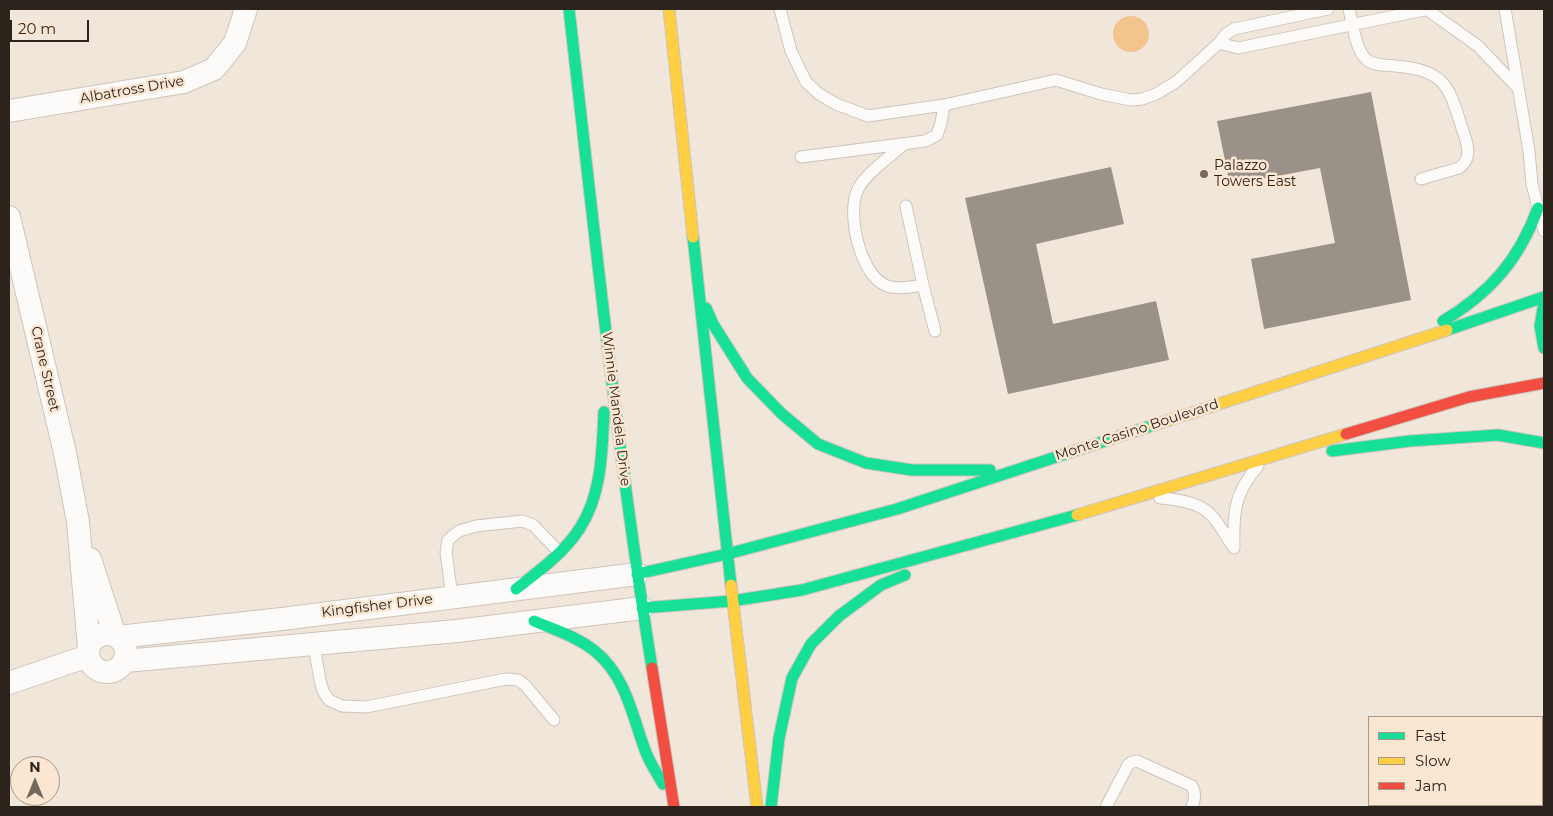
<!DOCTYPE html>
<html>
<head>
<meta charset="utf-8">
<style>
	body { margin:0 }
	#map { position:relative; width:1553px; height:816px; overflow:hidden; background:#f1e6da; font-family:Montserrat,sans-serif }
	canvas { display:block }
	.frame { position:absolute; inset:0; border:10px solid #2c241c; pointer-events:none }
	.legend { position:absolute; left:1368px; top:716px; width:175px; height:90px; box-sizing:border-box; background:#fae6d1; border:1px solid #a89889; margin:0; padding:6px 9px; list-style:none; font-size:15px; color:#2c241c }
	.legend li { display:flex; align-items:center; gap:10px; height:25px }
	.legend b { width:25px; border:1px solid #a89889 }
	.north { position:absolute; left:10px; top:756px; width:50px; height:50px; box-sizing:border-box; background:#fae6d1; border:1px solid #a89889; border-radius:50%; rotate:0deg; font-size:14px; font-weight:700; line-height:20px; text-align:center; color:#2c241c }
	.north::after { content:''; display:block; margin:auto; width:18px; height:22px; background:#71685e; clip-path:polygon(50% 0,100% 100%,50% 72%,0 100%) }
	.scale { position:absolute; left:10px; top:20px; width:79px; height:22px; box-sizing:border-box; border:2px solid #2c241c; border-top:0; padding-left:6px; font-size:15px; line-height:18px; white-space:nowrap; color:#2c241c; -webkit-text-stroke:4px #fae6d1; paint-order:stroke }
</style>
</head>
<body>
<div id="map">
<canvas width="1553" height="816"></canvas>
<div class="frame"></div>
<ul class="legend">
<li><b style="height:6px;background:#16e098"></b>Fast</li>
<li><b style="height:6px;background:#ffcf43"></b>Slow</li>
<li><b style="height:6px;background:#f24e42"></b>Jam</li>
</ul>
<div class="north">N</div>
<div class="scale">20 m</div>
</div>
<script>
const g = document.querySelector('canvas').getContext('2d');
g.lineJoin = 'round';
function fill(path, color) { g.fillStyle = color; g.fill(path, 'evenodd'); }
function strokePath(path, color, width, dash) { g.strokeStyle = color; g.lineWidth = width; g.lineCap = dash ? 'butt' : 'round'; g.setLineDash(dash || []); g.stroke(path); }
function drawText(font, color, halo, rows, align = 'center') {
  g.font = font + ' Montserrat,sans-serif'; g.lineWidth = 5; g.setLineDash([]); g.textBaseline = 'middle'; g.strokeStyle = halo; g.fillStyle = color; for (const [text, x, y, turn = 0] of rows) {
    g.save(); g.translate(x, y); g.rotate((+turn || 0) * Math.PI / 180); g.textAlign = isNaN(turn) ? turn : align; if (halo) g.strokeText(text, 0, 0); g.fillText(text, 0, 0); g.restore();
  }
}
fill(new Path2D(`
	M1113 34a18 18 0 1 1 36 0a18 18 0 1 1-36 0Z`), '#f4c48e');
fill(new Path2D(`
	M 1371,92 L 1411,300 L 1264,329 L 1251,259 L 1335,243 L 1320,168 L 1230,185 L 1217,121 Z
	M 1111,167 L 1124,224 L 1036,244 L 1053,324 L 1156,301 L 1169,360 L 1008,394 L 965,198 Z`), '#9a9289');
const lane = new Path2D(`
	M 780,9 L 791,51 L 806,82 L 819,94 L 836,104 L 868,116 L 944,105 L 1056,80 L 1101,94 L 1131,100 L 1142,99 L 1156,94 L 1176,82 L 1219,43 L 1226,34 L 1234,29 L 1328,9
	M 1349,9 C 1352,22 1356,51 1366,59 C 1373,66 1385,65 1395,66 C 1451,70 1449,91 1465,137 C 1469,148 1470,161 1459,168 L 1421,179
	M 1426,9 L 1478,46 L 1518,88
	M 1505,9 L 1529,151 L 1532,184 L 1544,231
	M 1219,43 L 1238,48 L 1429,9
	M 904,144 C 891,156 865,174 858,189 C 846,213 860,274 885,285 C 896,290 911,287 923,285 L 935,331
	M 801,157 L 925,141 L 937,135 L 941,123 L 944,105
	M 906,206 L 923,285
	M 1160,498 C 1175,499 1197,502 1209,513 C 1219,522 1226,537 1234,548
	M 1234,548 C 1233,514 1234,493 1258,466
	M 452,597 L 446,552 L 448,540 L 459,531 L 476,526 L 522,521 L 533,525 L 559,552
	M 314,645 L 320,680 L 323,691 L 329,700 L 342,706 L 366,707 L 506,679 L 518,680 L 525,685 L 554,720
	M 1106,807 L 1128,765 L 1132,762 L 1137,761 L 1192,786 C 1196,793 1195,800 1192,807`);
const street = new Path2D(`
	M 9,111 L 184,82 L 214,69 L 235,43 L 246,9
	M 9,217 L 65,453 L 78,522 L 89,648
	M 90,559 L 115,636
	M88 653a19 19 0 1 1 38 0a19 19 0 1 1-38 0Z
	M 118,637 L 282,619 L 637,574
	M 125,661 L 457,631 L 642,608
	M 9,683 L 88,656`);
const fast = new Path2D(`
	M 569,9 C 594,229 617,449 652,668
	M 693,237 L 731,585
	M 1544,303 L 1540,326 L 1544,348
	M 706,308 L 713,324 L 747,378 L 782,414 L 818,444 L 866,463 L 912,470 L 990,470
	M 1443,321 C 1490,293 1519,260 1538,208
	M 1447,330 L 1544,297
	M 1332,451 L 1410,441 L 1498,435 L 1544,443
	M 637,574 L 727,554 L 897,509 L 1154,425
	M 516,589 C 539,571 564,553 580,528 C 602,494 602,451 604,412
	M 642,608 L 732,601 L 802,590 L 1077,515
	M 534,621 C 555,630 578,637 596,652 C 626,677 632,715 645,750 C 649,762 657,773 663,784
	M 771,807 L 779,738 L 792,678 L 811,644 L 839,616 L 881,585 L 905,575`);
const slow = new Path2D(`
	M 669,9 L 693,237
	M 1154,425 L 1447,330
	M 1077,515 L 1346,434
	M 731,585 L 757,807`);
const jam = new Path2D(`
	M 1346,434 L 1469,397 L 1544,383
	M 652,668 L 674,807`);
strokePath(lane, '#cdc4bb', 13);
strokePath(street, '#cdc4bb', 24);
strokePath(fast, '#cdc4bb', 13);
strokePath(slow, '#cdc4bb', 13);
strokePath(jam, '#cdc4bb', 13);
strokePath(lane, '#fdfbf9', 11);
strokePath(street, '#fdfbf9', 22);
strokePath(fast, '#16e098', 11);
strokePath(slow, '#ffcf43', 11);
strokePath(jam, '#f24e42', 11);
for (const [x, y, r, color] of [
	[1204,174,5,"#71685e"]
]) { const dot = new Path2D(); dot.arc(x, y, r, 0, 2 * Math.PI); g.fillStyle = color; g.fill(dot); strokePath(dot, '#fae6d1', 2); }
drawText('14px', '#2c241c', '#fae6d1', [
	["Albatross Drive",132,90,-10],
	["Crane Street",45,369,77],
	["Winnie Mandela Drive",616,409,83],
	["Monte Casino Boulevard",1137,430,-18],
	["Kingfisher Drive",377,606,-7]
]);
drawText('14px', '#2c241c', '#fae6d1', [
	["Palazzo",1214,166],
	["Towers East",1214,182]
], 'left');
</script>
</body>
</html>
